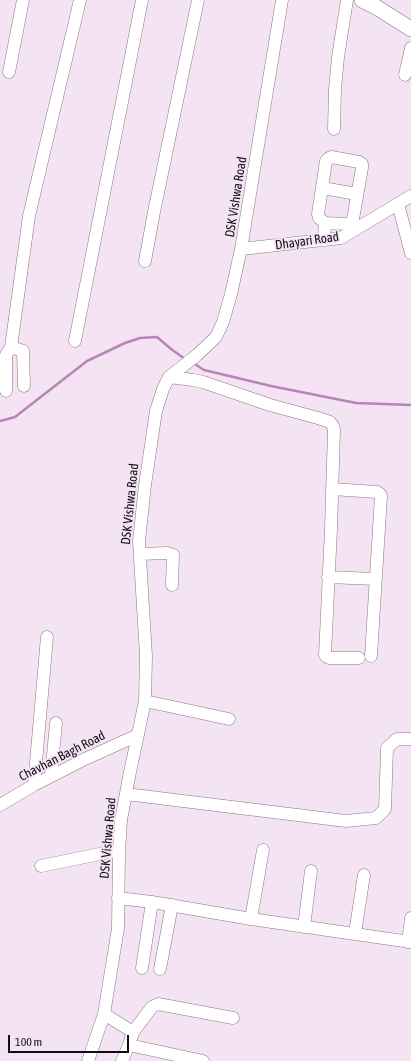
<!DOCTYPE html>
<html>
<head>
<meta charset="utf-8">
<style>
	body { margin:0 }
	#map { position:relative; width:411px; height:1061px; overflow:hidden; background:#f3e3f3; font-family:"Asap Condensed",sans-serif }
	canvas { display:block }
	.scale { position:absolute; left:8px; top:1035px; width:121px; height:18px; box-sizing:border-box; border:2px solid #120d12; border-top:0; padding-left:5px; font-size:12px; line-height:14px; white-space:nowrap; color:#120d12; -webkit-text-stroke:3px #f3e3f3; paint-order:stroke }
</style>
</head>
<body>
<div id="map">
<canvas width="411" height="1061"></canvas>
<div class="scale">100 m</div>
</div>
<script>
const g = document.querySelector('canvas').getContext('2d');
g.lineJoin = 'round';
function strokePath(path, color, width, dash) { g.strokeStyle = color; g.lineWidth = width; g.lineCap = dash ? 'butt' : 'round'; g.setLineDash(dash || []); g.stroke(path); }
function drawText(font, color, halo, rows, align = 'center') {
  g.font = font + ' "Asap Condensed",sans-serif'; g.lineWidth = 3.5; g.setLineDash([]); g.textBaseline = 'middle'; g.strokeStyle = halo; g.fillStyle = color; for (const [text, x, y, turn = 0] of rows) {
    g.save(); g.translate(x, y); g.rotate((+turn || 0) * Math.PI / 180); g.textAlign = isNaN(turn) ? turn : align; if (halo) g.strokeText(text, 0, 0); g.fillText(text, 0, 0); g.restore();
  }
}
strokePath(new Path2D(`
	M 193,363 L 204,370 L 271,386 L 356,403 L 411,405
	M 0,421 L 15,417 L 87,361 L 125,343 L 140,338 L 157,337 L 171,349 L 185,359`), '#b786b7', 2.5);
const minor = new Path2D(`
	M 9,72 L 23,0
	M 405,75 L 411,48
	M 334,129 L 335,89 L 338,57 L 347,0
	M 322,188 L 357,194
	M 398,204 L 411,253
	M 324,240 L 325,223 L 319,218 L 318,214 L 326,161 L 328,159 L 331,157 L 359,162 L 362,164 L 362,168 L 353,219 L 351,222 L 348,224 L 325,223
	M 241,249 L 341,238 L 411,196
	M 145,261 L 154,212 L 198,0
	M 75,341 L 142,0
	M 11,347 L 23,351 L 24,386
	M 169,377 L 193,380 L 203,382 L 270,405 L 318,418 L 330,422 L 333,426 L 334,430 L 331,529 L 325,655 L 327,657 L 329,658 L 359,658
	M 6,391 L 6,355 L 11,347 L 29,216 L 80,0
	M 332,489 L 377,492 L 380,494 L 381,496 L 371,656
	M 140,554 L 167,553 L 173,555 L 172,585
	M 328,577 L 376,579
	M 145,701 L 229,719
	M 51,776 L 56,723
	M 34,785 L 47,637
	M 126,794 L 346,821 L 376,818 L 385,809 L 387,748 L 397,739 L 411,739
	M 0,805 L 34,785 L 85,759 L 138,735
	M 41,866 L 119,850
	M 118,898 L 152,902 L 251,919 L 411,942
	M 251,919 L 263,850
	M 304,927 L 311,871
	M 355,933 L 364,875
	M 408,942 L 411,918
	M 142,968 L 152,902
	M 160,969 L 172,905
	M 104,1014 L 133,1032 L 129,1045 L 203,1061
	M 133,1032 L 152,1007 L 158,1004 L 233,1018
	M 88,1061 L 104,1014 L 118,928 L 119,852 L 121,820 L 129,777 L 145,701 L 146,656 L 139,541 L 145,485 L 156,411 L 163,389 L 169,377 L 197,355 L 216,337 L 223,322 L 231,294 L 241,249 L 282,0
	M 122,1061 L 129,1045`);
const major = new Path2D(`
	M 362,0 L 376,7 L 411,29`);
strokePath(minor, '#877886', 13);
strokePath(major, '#877886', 16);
strokePath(minor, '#fff', 12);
strokePath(major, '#fff', 15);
drawText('13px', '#120d12', '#f3e3f3', [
	["DSK Vishwa Road",236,197,-81],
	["Dhayari Road",307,241,-8],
	["DSK Vishwa Road",130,504,-84],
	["Chavhan Bagh Road",62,756,-27],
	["DSK Vishwa Road",108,838,-85]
]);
</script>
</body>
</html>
